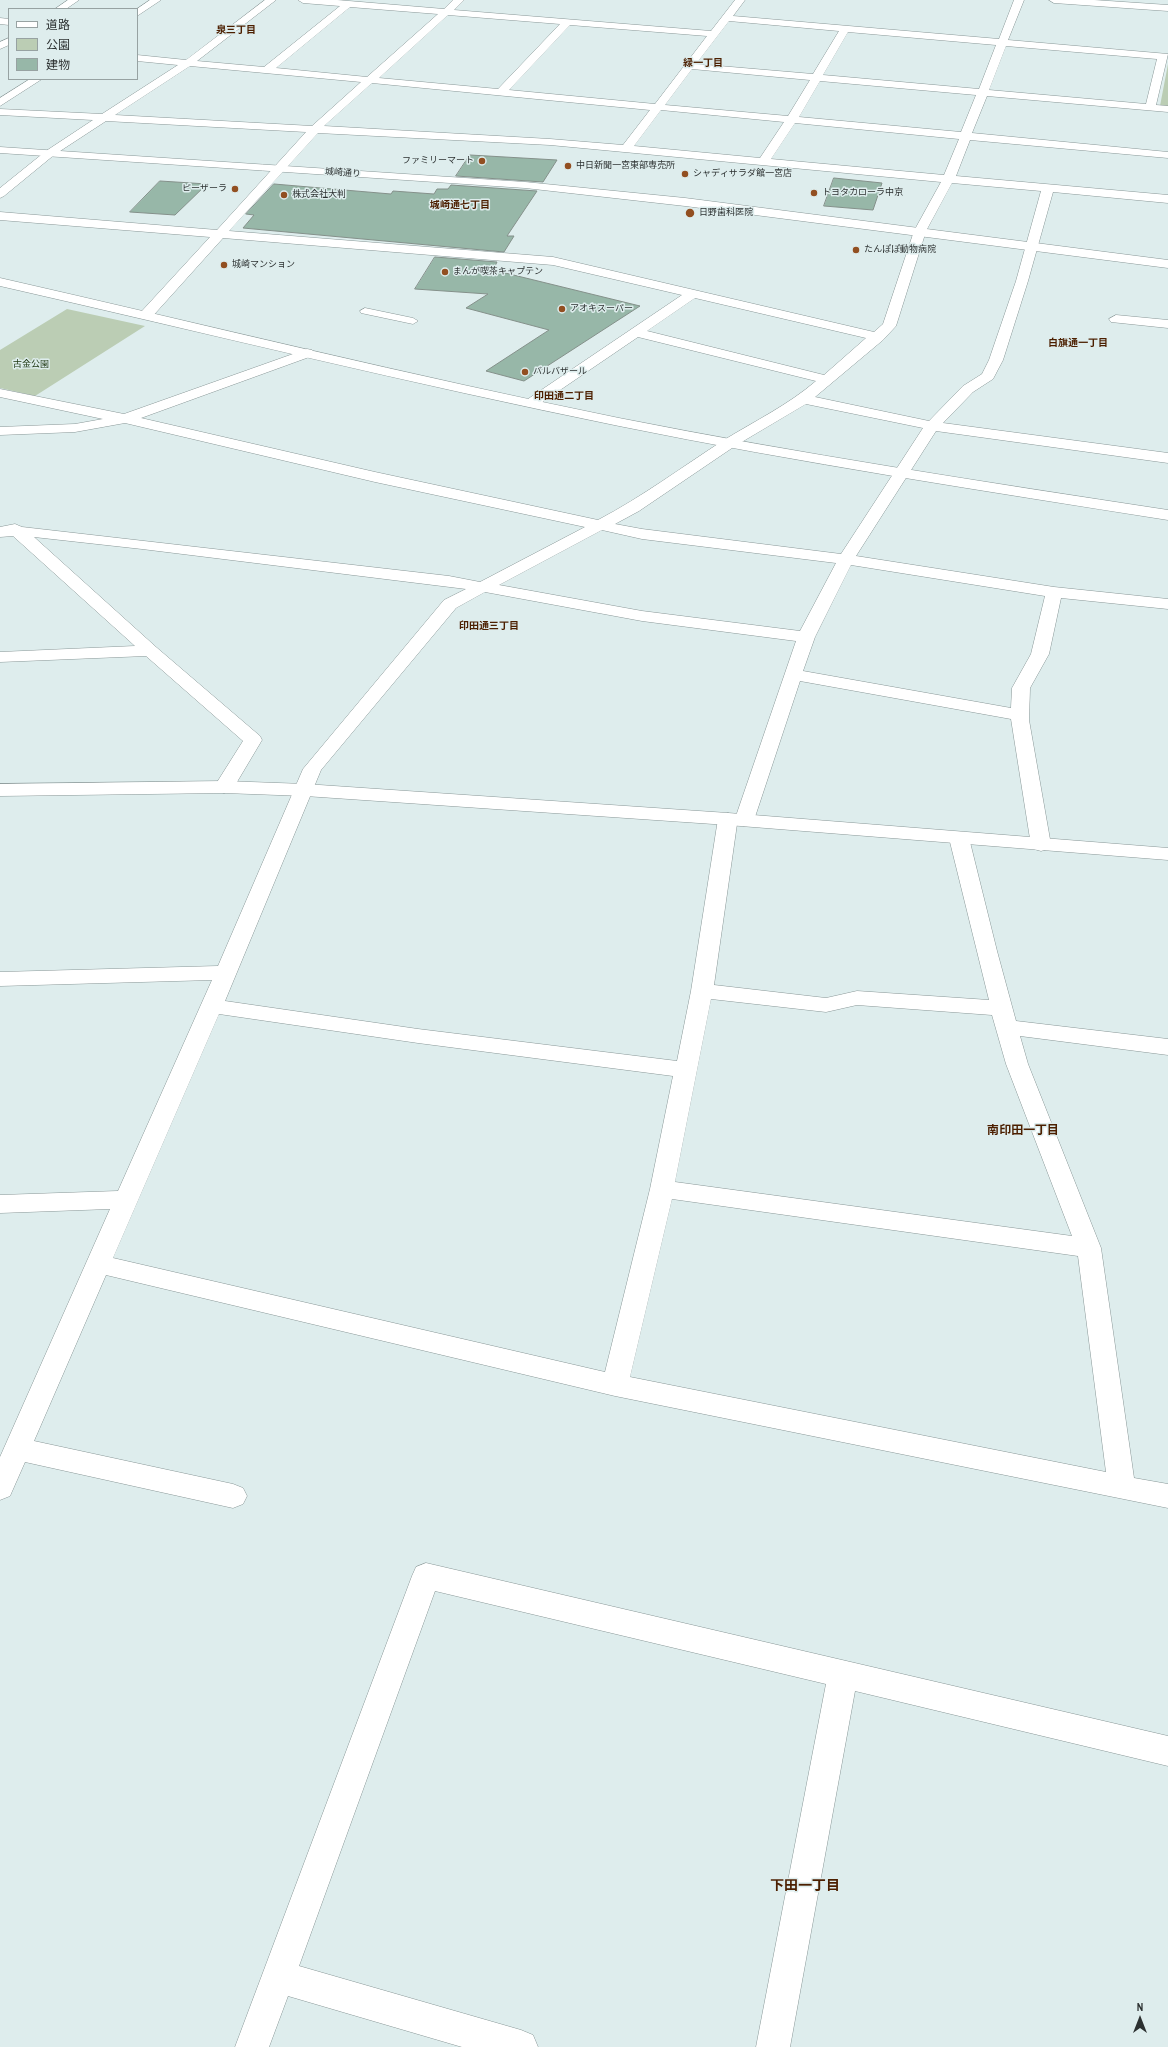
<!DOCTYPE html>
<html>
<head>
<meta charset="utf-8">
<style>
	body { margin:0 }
	#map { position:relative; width:1168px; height:2047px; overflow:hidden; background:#deeded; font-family:"Archivo Narrow","Noto Sans JP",sans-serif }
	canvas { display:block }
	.legend { position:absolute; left:8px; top:8px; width:130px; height:72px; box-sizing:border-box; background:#deeded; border:1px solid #97a2a2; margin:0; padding:5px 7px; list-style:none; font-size:12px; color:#2c3131 }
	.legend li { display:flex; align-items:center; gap:8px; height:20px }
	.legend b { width:20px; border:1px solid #97a2a2 }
	.north { position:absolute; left:1120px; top:1999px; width:40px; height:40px; -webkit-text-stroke:3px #deeded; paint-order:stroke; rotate:0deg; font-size:11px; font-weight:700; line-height:16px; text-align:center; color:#2c3131 }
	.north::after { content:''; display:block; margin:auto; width:14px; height:18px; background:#2c3131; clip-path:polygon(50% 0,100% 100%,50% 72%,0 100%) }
</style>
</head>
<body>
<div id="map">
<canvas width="1168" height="2047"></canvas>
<ul class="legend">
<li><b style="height:5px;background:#fff"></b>道路</li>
<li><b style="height:11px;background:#bbcdb4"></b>公園</li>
<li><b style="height:11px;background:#97b7a8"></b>建物</li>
</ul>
<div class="north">N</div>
</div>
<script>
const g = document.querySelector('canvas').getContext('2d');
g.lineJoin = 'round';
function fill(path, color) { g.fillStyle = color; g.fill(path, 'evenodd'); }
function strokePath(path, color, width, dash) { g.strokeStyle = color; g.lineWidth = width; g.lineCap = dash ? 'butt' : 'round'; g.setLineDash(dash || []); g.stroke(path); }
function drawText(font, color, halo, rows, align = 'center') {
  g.font = font + ' "Archivo Narrow","Noto Sans JP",sans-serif'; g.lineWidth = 3; g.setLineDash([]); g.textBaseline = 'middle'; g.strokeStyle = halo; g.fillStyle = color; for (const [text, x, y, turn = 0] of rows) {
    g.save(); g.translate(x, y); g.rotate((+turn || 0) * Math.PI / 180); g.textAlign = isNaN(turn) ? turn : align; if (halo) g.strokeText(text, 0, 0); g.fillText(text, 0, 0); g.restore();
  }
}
fill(new Path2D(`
	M 1168,64 L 1168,107 L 1160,106 Z
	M 67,309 L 145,326 L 35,396 L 0,388 L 0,350 Z`), '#bbcdb4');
const building = new Path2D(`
	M 470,155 L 557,160 L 543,182 L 456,176 Z
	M 834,178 L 882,183 L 873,210 L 824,206 Z
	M 160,181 L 207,184 L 175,215 L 130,212 Z
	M 274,184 L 391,194 L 393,191 L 434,194 L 437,189 L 448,189 L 451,185 L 537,191 L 507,236 L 514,236 L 504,252 L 243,228 L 254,215 L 246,214 Z
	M 435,257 L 497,262 L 493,270 L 640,306 L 524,381 L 486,371 L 549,330 L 466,308 L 488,294 L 415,289 Z`);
fill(building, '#97b7a8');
strokePath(building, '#84908a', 1);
const service = new Path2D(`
	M 365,308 L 413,318 L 418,321 L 413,324 L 361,313 L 360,311 Z`);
const minor = new Path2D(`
	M 68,0 L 79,0 L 66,9 L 55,9 Z
	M 150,0 L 161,0 L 137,16 L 137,9 Z
	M 265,0 L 276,0 L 197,61 L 264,67 L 340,6 L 303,3 L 298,0 L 337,0 L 444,9 L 453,0 L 464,0 L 454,10 L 711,31 L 735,0 L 745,0 L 733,16 L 999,39 L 1014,0 L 1024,0 L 1008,40 L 1168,54 L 1156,105 L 1168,106 L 1168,112 L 987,96 L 972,133 L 1168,152 L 1168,158 L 970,140 L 956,176 L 1168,195 L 1168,203 L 1053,192 L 1028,281 L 1003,360 L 993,379 L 973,392 L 943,423 L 1168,453 L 1168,463 L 936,431 L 856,556 L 1054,587 L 1168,599 L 1168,609 L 1061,598 L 1049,654 L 1030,688 L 1029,720 L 1051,845 L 1048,849 L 1041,851 L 1034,849 L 1031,845 L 1011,719 L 800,681 L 754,820 L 751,824 L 744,826 L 737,824 L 714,985 L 826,998 L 857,991 L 989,1000 L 949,838 L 952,834 L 959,832 L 966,834 L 969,838 L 997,951 L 1016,1021 L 1168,1039 L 1168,1055 L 1020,1036 L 1028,1064 L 1101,1248 L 1134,1478 L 1168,1484 L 1168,1508 L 615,1396 L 106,1275 L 34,1441 L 233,1484 L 243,1488 L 247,1496 L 243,1504 L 233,1508 L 25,1462 L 10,1496 L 0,1500 L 0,1457 L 110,1209 L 0,1213 L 0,1195 L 118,1191 L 212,980 L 0,986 L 0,972 L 218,966 L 303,769 L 444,600 L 466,589 L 142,549 L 34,537 L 156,647 L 260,736 L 262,740 L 234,787 L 231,791 L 224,793 L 217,791 L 214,787 L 243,741 L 146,656 L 0,662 L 0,652 L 135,646 L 13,536 L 0,537 L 0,527 L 15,524 L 22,527 L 449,576 L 480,582 L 585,527 L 375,482 L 125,423 L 75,432 L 0,435 L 0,427 L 75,424 L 103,419 L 0,397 L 0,389 L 124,414 L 307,349 L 312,350 L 314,353 L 312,356 L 141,418 L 375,472 L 598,520 C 642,497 682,467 724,440 C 755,421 788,405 816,381 L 638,337 L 538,405 L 528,405 L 526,402 L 528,399 L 682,295 L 553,265 L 223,238 L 151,318 L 146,319 L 139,315 L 141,312 L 210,237 L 0,220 L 0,212 L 217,230 L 306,132 L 106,121 L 54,155 L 4,196 L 0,198 L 0,188 L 46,151 L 93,120 L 0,115 L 0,109 L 102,114 L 178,65 L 137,61 L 137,55 L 186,60 ZM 350,7 L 438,14 L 367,77 L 276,68 ZM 448,15 L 560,24 L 498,89 L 379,78 ZM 729,21 L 839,31 L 813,74 L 696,64 ZM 570,25 L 707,36 L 655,104 L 509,90 ZM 848,32 L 996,45 L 979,89 L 823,75 ZM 1006,46 L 1157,59 L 1146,104 L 989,90 ZM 190,66 L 361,82 L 312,126 L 115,115 ZM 692,69 L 810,80 L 788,116 L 665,105 ZM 820,81 L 976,95 L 961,132 L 799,117 ZM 372,83 L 650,110 L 623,145 L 550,139 L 324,126 ZM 661,110 L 784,122 L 760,158 L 634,146 ZM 795,123 L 959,139 L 944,175 L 771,159 ZM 318,133 L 550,145 L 941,182 L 914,231 L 883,324 L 874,332 L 553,257 L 229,231 ZM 952,183 L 1041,191 L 1016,281 L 989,360 L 982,374 L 963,386 L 929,421 L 815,397 L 883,340 L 896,326 L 926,231 ZM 695,298 L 866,338 L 824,375 L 647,331 ZM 806,404 L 923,428 L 841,554 L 642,529 L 615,524 L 639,511 L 735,446 ZM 602,530 L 642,539 L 836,563 L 800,631 L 642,611 L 499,585 ZM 851,565 L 1045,596 L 1031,654 L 1012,688 L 1011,708 L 803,671 L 815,637 ZM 485,592 L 642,621 L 796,641 L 736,816 L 728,813 L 721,815 L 718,819 L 691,991 L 677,1061 L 418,1029 L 225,1001 L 321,770 L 456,608 ZM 711,999 L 826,1012 L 857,1005 L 992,1015 L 1006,1064 L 1072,1236 L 675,1182 ZM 219,1014 L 418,1043 L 673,1076 L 650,1189 L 605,1372 L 113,1258 ZM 672,1199 L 1078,1256 L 1106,1472 L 630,1377 Z
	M 1049,0 L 1094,0 L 1168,5 L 1168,11 L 1054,3 Z
	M 0,18 L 9,19 L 9,25 L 0,24 Z
	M 9,38 L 9,45 L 0,49 L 0,42 Z
	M 30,79 L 42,79 L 0,106 L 0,98 Z
	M 1116,315 L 1168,320 L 1168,328 L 1111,322 L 1109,319 Z
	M 426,1563 L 1168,1736 L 1168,1766 L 855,1691 L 790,2047 L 756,2047 L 826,1684 L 435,1591 L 299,1966 L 521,2030 L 533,2035 L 538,2047 L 462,2047 L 288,1996 L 269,2047 L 235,2047 L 412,1576 L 416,1567 Z`);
const tertiary = new Path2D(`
	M 0,147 L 525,182 L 685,198 L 1168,260 L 1168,268 L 685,206 L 525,188 L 0,153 Z
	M 0,278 C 206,325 412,376 619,418 C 801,454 985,482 1168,510 L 1168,520 C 985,491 801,463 619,426 C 412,384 206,333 0,286 Z
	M 224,781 L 305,784 L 728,813 L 1168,848 L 1168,860 L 728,825 L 305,796 L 224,793 L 0,796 L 0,784 Z`);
strokePath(service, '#899797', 1);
strokePath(minor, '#899797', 1);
strokePath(tertiary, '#899797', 1);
fill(service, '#fff');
fill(minor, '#fff');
fill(tertiary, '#fff');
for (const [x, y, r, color] of [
	[482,161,4,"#924f21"],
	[568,166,4,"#924f21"],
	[685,174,4,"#924f21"],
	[235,189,4,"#924f21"],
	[814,193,4,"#924f21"],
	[284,195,4,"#924f21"],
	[690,213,5,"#924f21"],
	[856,250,4,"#924f21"],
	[224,265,4,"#924f21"],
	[445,272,4,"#924f21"],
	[562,309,4,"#924f21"],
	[525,372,4,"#924f21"]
]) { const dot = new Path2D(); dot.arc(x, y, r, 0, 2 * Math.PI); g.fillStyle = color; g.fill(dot); strokePath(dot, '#deeded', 1.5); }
drawText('9px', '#2c3131', '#deeded', [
	["ファミリーマート",474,161,"right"],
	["中日新聞一宮東部専売所",576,166],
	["シャディサラダ館一宮店",693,174],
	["ピーザーラ",227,189,"right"],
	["トヨタカローラ中京",822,193],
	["株式会社大判",292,195],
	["日野歯科医院",699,213],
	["たんぽぽ動物病院",864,250],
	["城崎マンション",232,265],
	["まんが喫茶キャプテン",453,272],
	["アオキスーパー",570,309],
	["バルバザール",533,372]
], 'left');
drawText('9px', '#2c3131', '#deeded', [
	["城崎通り",343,173,4]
]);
drawText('9px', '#1a340e', '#deeded', [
	["古金公園",31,365]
]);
drawText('bold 10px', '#4c1f00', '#deeded', [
	["泉三丁目",236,30],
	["緑一丁目",703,63],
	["城崎通七丁目",460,205],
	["白旗通一丁目",1078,343],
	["印田通二丁目",564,396],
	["印田通三丁目",489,626]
]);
drawText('bold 12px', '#4c1f00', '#deeded', [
	["南印田一丁目",1023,1131]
]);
drawText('bold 14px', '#4c1f00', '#deeded', [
	["下田一丁目",805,1886]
]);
</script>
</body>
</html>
